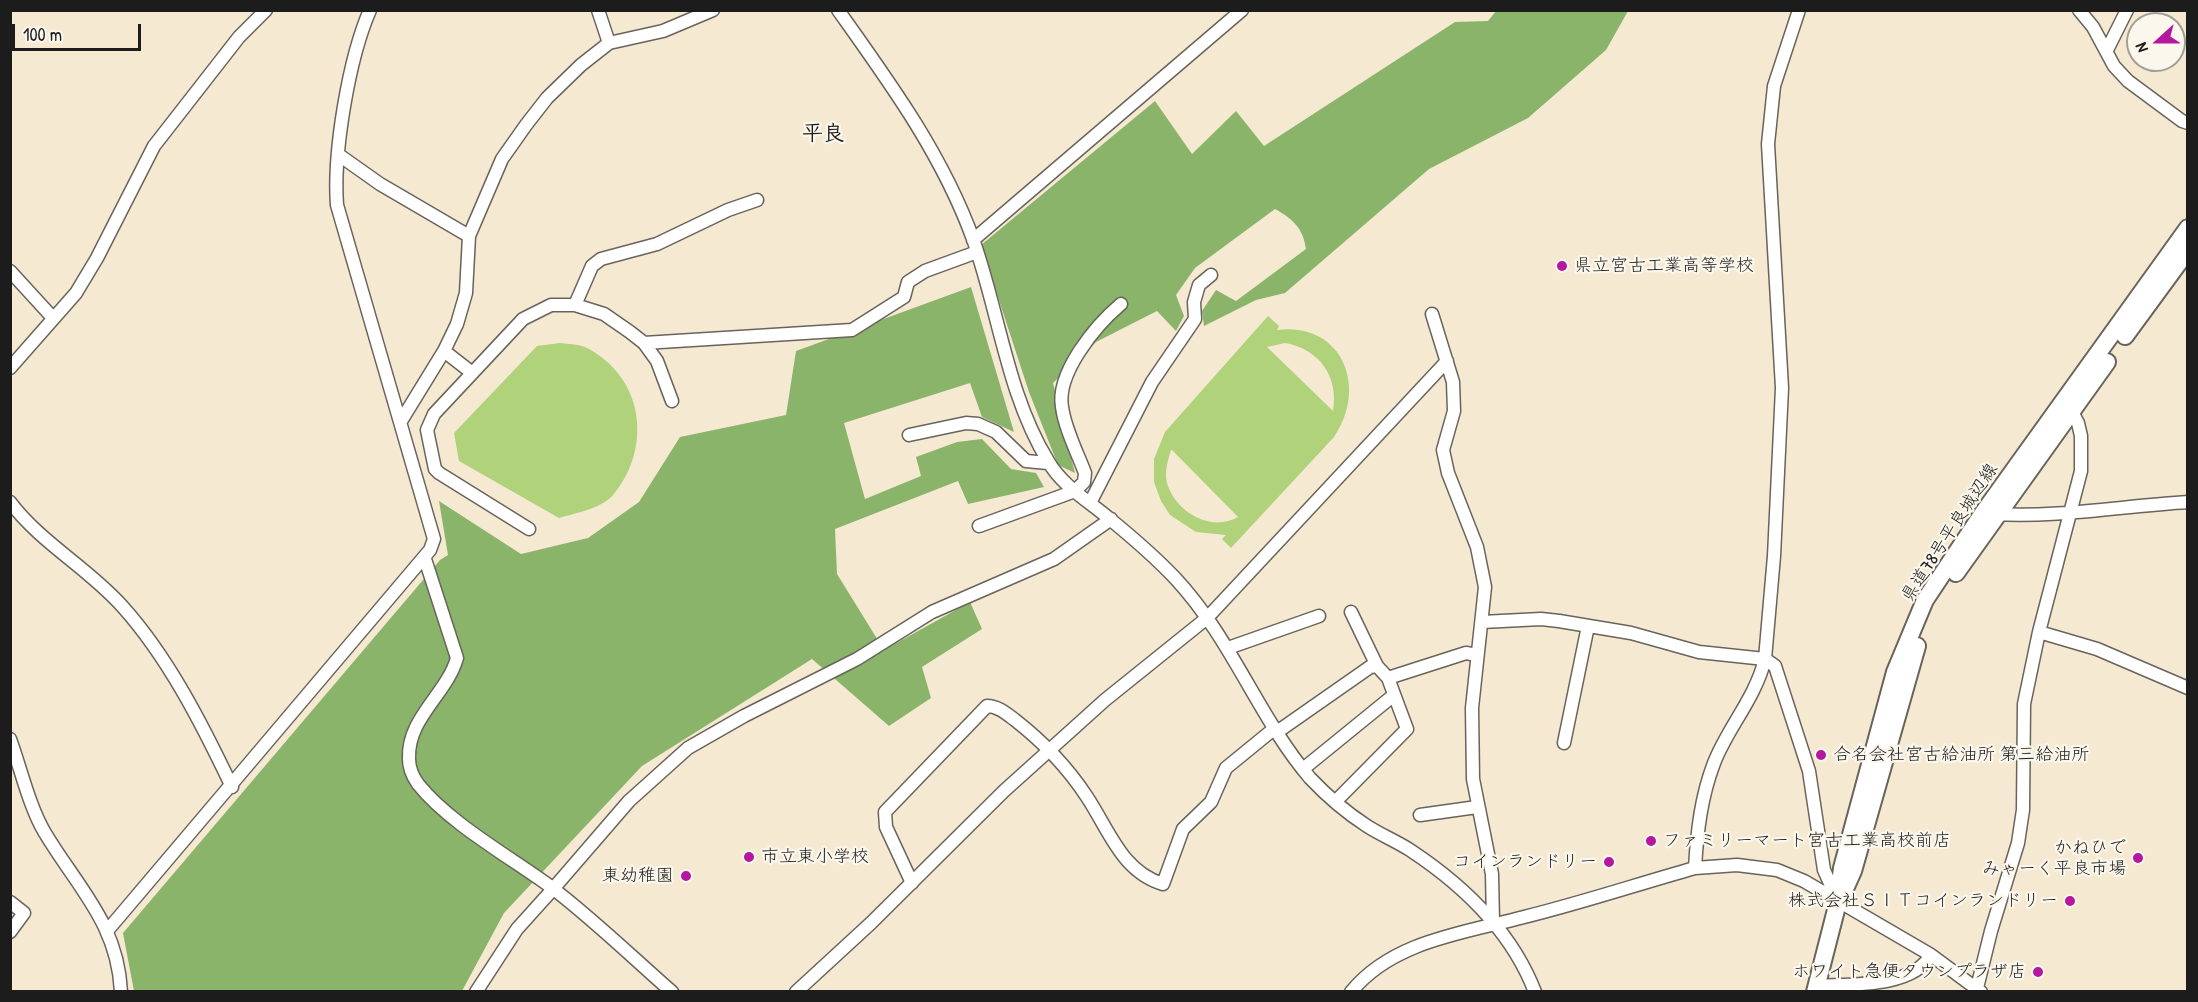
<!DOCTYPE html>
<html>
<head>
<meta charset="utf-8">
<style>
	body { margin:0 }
	#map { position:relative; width:2198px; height:1002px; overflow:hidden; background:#f5e9d2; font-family:"Patrick Hand",sans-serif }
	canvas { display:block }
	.frame { position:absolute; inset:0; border:12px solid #1c1c1c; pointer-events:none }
	.north { position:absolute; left:2126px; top:12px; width:60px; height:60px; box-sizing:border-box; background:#fbf7ec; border:2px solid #a29f99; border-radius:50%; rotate:249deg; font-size:16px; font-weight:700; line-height:24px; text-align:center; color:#1c1c1c }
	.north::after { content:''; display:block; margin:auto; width:21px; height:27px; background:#b5179e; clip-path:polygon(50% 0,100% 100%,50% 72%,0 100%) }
	.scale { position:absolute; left:12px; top:24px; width:129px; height:27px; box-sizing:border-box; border:3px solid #1c1c1c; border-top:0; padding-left:8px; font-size:18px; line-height:21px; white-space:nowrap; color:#1c1c1c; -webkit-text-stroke:4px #fbf7ec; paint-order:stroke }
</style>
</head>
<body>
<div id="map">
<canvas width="2198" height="1002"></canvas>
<div class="frame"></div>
<div class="north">N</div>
<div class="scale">100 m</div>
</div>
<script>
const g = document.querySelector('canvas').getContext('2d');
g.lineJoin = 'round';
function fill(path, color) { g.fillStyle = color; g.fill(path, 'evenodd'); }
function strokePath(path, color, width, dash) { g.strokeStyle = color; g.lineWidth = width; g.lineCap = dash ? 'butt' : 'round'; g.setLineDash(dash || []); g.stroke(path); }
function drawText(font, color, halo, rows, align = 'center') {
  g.font = font + ' "Patrick Hand","Klee One",sans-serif'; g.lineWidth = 4.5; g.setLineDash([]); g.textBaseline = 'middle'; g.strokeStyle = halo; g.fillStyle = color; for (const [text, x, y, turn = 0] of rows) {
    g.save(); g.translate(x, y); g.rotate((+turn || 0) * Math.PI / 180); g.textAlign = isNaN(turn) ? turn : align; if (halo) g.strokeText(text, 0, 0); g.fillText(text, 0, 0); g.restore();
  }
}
fill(new Path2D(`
	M 1268,316 L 1279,326 L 1277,330 C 1343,322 1368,388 1334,437 L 1231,548 L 1222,539 L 1226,535 L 1196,532 L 1170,515 L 1161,501 L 1154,482 L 1154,459 L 1165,432 ZM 1285,343 C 1319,349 1339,376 1333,411 L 1267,347 ZM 1171,450 L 1172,450 L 1238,517 C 1210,533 1175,511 1167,483 C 1164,472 1168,460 1171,450 Z
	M 560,343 C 568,344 580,344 587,348 C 643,377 653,446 614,494 C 603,508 576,513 559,518 L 459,461 L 454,433 L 537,346 Z`), '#afd27b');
fill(new Path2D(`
	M 1496,11 L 1628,11 L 1606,50 L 1528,118 L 1429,169 L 1285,293 L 1256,300 L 1204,326 L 1202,311 L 1216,290 L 1236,301 L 1306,249 C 1303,228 1293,219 1275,209 L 1195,268 L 1176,295 L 1184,316 L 1176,331 L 1157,311 L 1096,342 L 1053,383 L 1075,473 L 1058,465 L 1029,392 L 981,245 L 1155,101 L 1192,154 L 1236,111 L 1264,146 L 1455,22 L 1488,21 Z
	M 971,287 L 1014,432 L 982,417 L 970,383 L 844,423 L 865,499 L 921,476 L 916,457 L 957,442 L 982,439 L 1011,469 L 1036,473 L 1044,487 L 968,504 L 958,481 L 835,529 L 837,574 L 884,650 L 970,602 L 982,629 L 922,667 L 931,698 L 889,726 L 812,659 L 642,766 L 504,913 L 462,991 L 134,991 L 123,933 L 440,560 L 448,555 L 439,501 L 521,554 L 588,538 L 639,502 L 680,437 L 786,415 L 796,351 Z`), '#8bb46b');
const minor = new Path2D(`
	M 598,10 L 609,43
	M 838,10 C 890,83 942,154 973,239 C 999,312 1007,394 1048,461 C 1062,486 1090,502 1111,520 C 1133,538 1156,558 1175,578 C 1232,639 1258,717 1310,778 C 1326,795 1347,813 1367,826 C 1381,835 1396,841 1410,850 C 1463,885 1512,932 1535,992
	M 2079,10 L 2093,27 L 2114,66 L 2128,81 L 2182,121 L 2188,123
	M 2107,50 L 2127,10
	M 339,155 L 380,184 L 469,236
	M 973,240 L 1242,10
	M 10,271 L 53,318
	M 575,305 L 592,266 L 601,259 L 657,244 L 728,210 L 757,200
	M 1432,314 L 1453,382 L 1454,411 L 1443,450 L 1448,473 L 1477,547 L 1485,587 L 1472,708 L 1473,779 L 1492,874 L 1493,923
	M 644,343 L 852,330 L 904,297 L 908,282 L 925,271 L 977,252
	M 444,351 L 471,372
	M 10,368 L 76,293 L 97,258 L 154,146 L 239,37 L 266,10
	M 401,421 L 444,351 L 457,324 L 466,293 L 469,236 L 502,159 L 526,125 L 547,98 L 581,65 L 609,43 L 663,31 L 713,10
	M 909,435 L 966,423 L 978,424 L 996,432 L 1026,461 L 1048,463
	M 10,502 C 41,543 88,568 122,606 C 168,657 202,724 232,787
	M 1090,503 L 1152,382 L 1195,319 L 1194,302 L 1199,285 L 1211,275
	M 1993,514 C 2058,518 2122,506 2188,502
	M 979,526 L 1075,491 L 1084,482 L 1085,473 C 1077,452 1065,429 1062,407 C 1056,373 1096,325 1121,304
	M 529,529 L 439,473 L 435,469 L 427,430 L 434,414 L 523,319 L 551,305 L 575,305 L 604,314 L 630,332 L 644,343 L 657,361 L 672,401
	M 425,559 L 457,658 C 447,694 407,718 409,759 C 409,767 413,777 418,784 C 449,823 510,857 551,887 C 593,919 632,957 672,992
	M 1482,622 L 1541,619 L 1559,621 L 1631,633 L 1699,652 L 1765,659 L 1775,666 L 1809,771 L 1824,870 L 1838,901
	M 2039,632 L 2097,649 L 2188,688
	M 1228,648 L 1319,616
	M 1388,678 L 1466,653 L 1477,655
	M 1277,732 L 1370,667 L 1377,666
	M 10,739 C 21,769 29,806 45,833 C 78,888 118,924 121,992
	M 1564,743 L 1588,626
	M 1303,769 L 1394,695
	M 1336,801 L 1407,729 L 1388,678 L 1377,666 L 1351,612
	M 1420,815 L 1477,807
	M 1695,868 C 1697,832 1701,797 1714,763 C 1728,727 1755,699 1765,659 L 1774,556 L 1782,388 L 1768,144 L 1774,86 L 1799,10
	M 912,883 L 886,827 L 885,812 L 987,706 C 998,706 1007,714 1015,720 C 1042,741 1068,768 1087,797 C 1109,830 1122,872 1163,884 L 1183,829 L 1211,802 L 1226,768 L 1275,728
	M 10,902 L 24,913 L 10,932
	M 107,931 L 430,550 L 434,539 L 337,205 C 333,152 349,58 370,10
	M 1816,986 C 1851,984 1912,988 1931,955
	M 476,992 L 517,929 L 553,889 L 629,801 L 688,748 L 744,716 L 857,659 L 932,612 L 1054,559 L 1111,519
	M 796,992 L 871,923 L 1004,791 L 1105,700 L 1207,618 L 1447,361
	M 1351,992 C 1392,941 1464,933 1524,917 C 1581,903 1638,884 1695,868 L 1737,865 L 1777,870 L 1804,881 L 1931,955 L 1981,992
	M 1976,992 L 1991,931 L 2018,843 L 2023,810 L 2024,704 L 2039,632 L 2081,471 L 2081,436 L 2078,423 L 2069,406`);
const major = new Path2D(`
	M 2125,336 L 2188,250
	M 1956,573 L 2107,362
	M 1844,891 L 1853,871 L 1917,646
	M 1815,992 L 1838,902 L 1842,868 L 1895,672 L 1925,600 L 1983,513 L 2188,228`);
strokePath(minor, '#68645c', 15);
strokePath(major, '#68645c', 20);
strokePath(minor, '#fff', 12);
strokePath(major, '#fff', 16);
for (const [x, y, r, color] of [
	[1562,266,6,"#b5179e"],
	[1821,755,6,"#b5179e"],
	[1651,841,6,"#b5179e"],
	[749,857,6,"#b5179e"],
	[2138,858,6,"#b5179e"],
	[1609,862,6,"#b5179e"],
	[686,876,6,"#b5179e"],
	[2070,901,6,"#b5179e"],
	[2038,972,6,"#b5179e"]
]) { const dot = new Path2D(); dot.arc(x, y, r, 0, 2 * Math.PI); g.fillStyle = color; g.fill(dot); strokePath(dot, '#fbf7ec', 2); }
drawText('18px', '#1c1c1c', '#fbf7ec', [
	["県立宮古工業高等学校",1574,266,"left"],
	["合名会社宮古給油所 第三給油所",1833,755,"left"],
	["ファミリーマート宮古工業高校前店",1663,841,"left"],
	["かねひで",2126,848],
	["みゃーく平良市場",2126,869],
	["市立東小学校",761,857,"left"],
	["コインランドリー",1597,862],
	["東幼稚園",674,876],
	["株式会社ＳＩＴコインランドリー",2058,901],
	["ホワイト急便タウンプラザ店",2026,972]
], 'right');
drawText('18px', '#1c1c1c', '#fbf7ec', [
	["県道78号平良城辺線",1950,533,-57]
]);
drawText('bold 21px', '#1c1c1c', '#fbf7ec', [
	["平良",823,134]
]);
</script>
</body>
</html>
